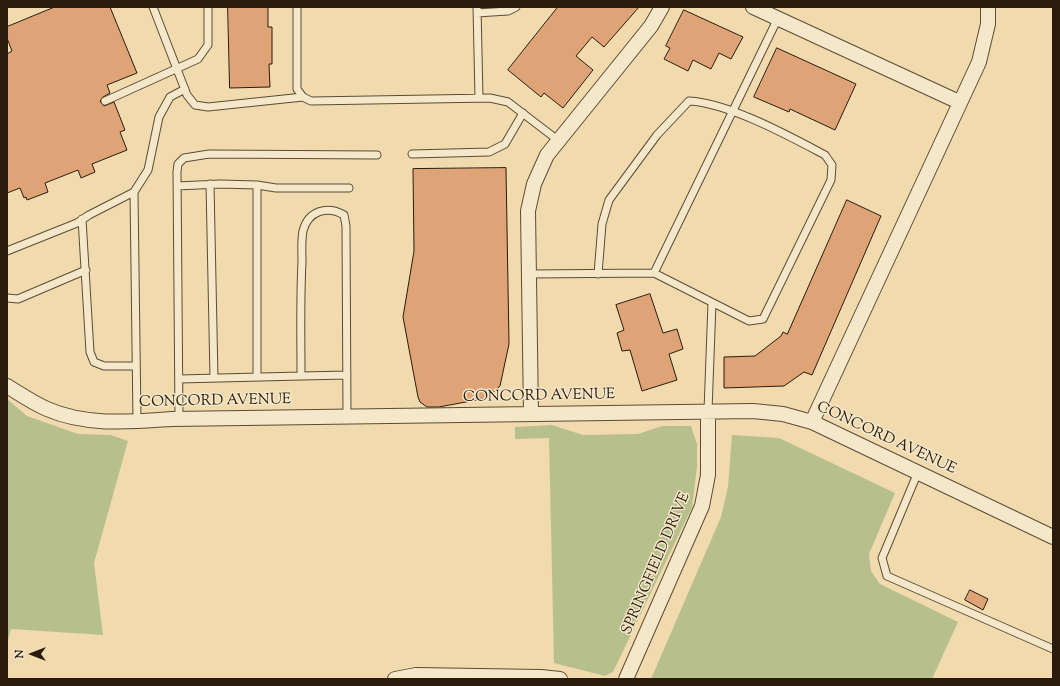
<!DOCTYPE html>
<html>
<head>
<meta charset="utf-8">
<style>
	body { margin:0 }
	#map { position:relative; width:1060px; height:686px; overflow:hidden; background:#f0daae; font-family:"Sorts Mill Goudy",serif }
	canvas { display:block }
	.frame { position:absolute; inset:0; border:8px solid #291c0c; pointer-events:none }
	.north { position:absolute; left:12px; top:634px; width:40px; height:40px; -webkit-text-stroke:3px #f5e7ca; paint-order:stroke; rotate:270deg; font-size:11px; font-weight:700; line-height:16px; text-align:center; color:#291c0c }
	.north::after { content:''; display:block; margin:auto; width:14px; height:18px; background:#291c0c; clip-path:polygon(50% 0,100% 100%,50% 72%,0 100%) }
</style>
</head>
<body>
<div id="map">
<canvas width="1060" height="686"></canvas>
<div class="frame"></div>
<div class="north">N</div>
</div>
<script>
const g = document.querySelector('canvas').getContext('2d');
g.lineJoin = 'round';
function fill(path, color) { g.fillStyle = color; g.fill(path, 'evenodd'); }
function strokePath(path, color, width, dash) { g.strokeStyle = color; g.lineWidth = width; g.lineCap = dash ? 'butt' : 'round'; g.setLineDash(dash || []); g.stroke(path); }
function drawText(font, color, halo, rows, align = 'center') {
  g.font = font + ' "Sorts Mill Goudy",serif'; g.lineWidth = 3; g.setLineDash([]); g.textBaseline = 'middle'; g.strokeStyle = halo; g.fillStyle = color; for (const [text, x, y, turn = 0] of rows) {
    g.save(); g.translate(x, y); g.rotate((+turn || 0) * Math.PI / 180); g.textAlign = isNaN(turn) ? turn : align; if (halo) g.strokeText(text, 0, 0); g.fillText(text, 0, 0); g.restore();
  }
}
fill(new Path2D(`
	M 7,399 L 27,416 L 78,434 L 111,435 L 128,441 L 94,563 L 103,635 L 11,629 L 7,644 Z
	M 552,425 L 583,435 L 638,434 L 662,426 L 691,426 L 697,444 L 697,467 L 692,507 L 613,672 L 605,676 L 554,663 L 549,438 L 515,439 L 515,427 Z
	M 732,435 L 779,438 L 895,493 L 869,554 L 871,571 L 880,584 L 958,622 L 932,679 L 651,679 L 721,517 L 728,487 Z`), '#b7c08c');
const building = new Path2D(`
	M 55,7 L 110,7 L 137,73 L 107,85 L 110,93 L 103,97 L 100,101 L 104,106 L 114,102 L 125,130 L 120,132 L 127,150 L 92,164 L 95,172 L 81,178 L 78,170 L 45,183 L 48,192 L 27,200 L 26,197 L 24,198 L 20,188 L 7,193 L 7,54 L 12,51 L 7,38 L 7,27 Z
	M 228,7 L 268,7 L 268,27 L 272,27 L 272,64 L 269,64 L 270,87 L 230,88 Z
	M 558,7 L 639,7 L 604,47 L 592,37 L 576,56 L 593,70 L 563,108 L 544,93 L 541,97 L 508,70 Z
	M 684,10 L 743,37 L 731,59 L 719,53 L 711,69 L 693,60 L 688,71 L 664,59 L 670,48 L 666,46 Z
	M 777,48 L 856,84 L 835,130 L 790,109 L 789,112 L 754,97 Z
	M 506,168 L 509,344 L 500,386 L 487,398 L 439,407 L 427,407 L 420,402 L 418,397 L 403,317 L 414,251 L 413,169 Z
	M 847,200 L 881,216 L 812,375 L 804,372 L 784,386 L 724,388 L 724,357 L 755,356 L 781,336 L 783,332 L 787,334 Z
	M 650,294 L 663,333 L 677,329 L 683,349 L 669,354 L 677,380 L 642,391 L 630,350 L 622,351 L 617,333 L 624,330 L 616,305 Z
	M 970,590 L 988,599 L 983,610 L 965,600 Z`);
fill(building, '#dfa378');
strokePath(building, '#291c0c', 1);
const lane = new Path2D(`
	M 153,7 L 187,95 L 195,105 L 208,107 L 303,97
	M 297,7 L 297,89 L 303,97 L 311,101 L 490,98 L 508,102 L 559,141
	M 477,7 L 479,98
	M 477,13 L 508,11 L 516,7
	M 105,101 L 198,59 L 208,45 L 208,7
	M 412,154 L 489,152 L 505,144 L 523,113
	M 210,184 L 214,378
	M 257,185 L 276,188 L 349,188
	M 177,186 L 220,184 L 257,185 L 257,377
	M 134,192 L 137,421
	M 82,219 L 90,352 L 94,362 L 104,366 L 135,366
	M 7,251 L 77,223 L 89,215 L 134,192 L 148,170 L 159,117 L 170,97 L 185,89
	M 654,273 L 778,18
	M 529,274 L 654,273 L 749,321 L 763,319 L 831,180 L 832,165 L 825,155 C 789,136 729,103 689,101 L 657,135 L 609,200 L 602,224 L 598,274
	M 7,298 L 18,299 L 86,270
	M 347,375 L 301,376 C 301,338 300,300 302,262 C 302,252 301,241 303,231 C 308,211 327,205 344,215 L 346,226 L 347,417
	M 179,379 L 301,376
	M 708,411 L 712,303
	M 179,419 L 177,172 L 178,164 L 184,158 L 209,154 L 377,155
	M 918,472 L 882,558 L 887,576 L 1053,649`);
const street = new Path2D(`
	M 753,7 L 959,102
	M 7,386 C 20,394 33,403 47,409 C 86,426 129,422 171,419 L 753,411 L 783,414 L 812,422 L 1053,537
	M 531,414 L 528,211 L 534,184 L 547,155 L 651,26 L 662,7
	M 812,422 L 979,62 L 988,24 L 988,7
	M 395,679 L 416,675 L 541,677 L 560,679
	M 626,679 L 702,506 L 708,475 L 708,411`);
strokePath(lane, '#5b4c34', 9);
strokePath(street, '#5b4c34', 16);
strokePath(lane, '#f5e7ca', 7);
strokePath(street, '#f5e7ca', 14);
drawText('15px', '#291c0c', '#f5e7ca', [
	["CONCORD AVENUE",539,397,-1],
	["CONCORD AVENUE",215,402,-1],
	["CONCORD AVENUE",886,439,25],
	["SPRINGFIELD DRIVE",657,564,-67]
]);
</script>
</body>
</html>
